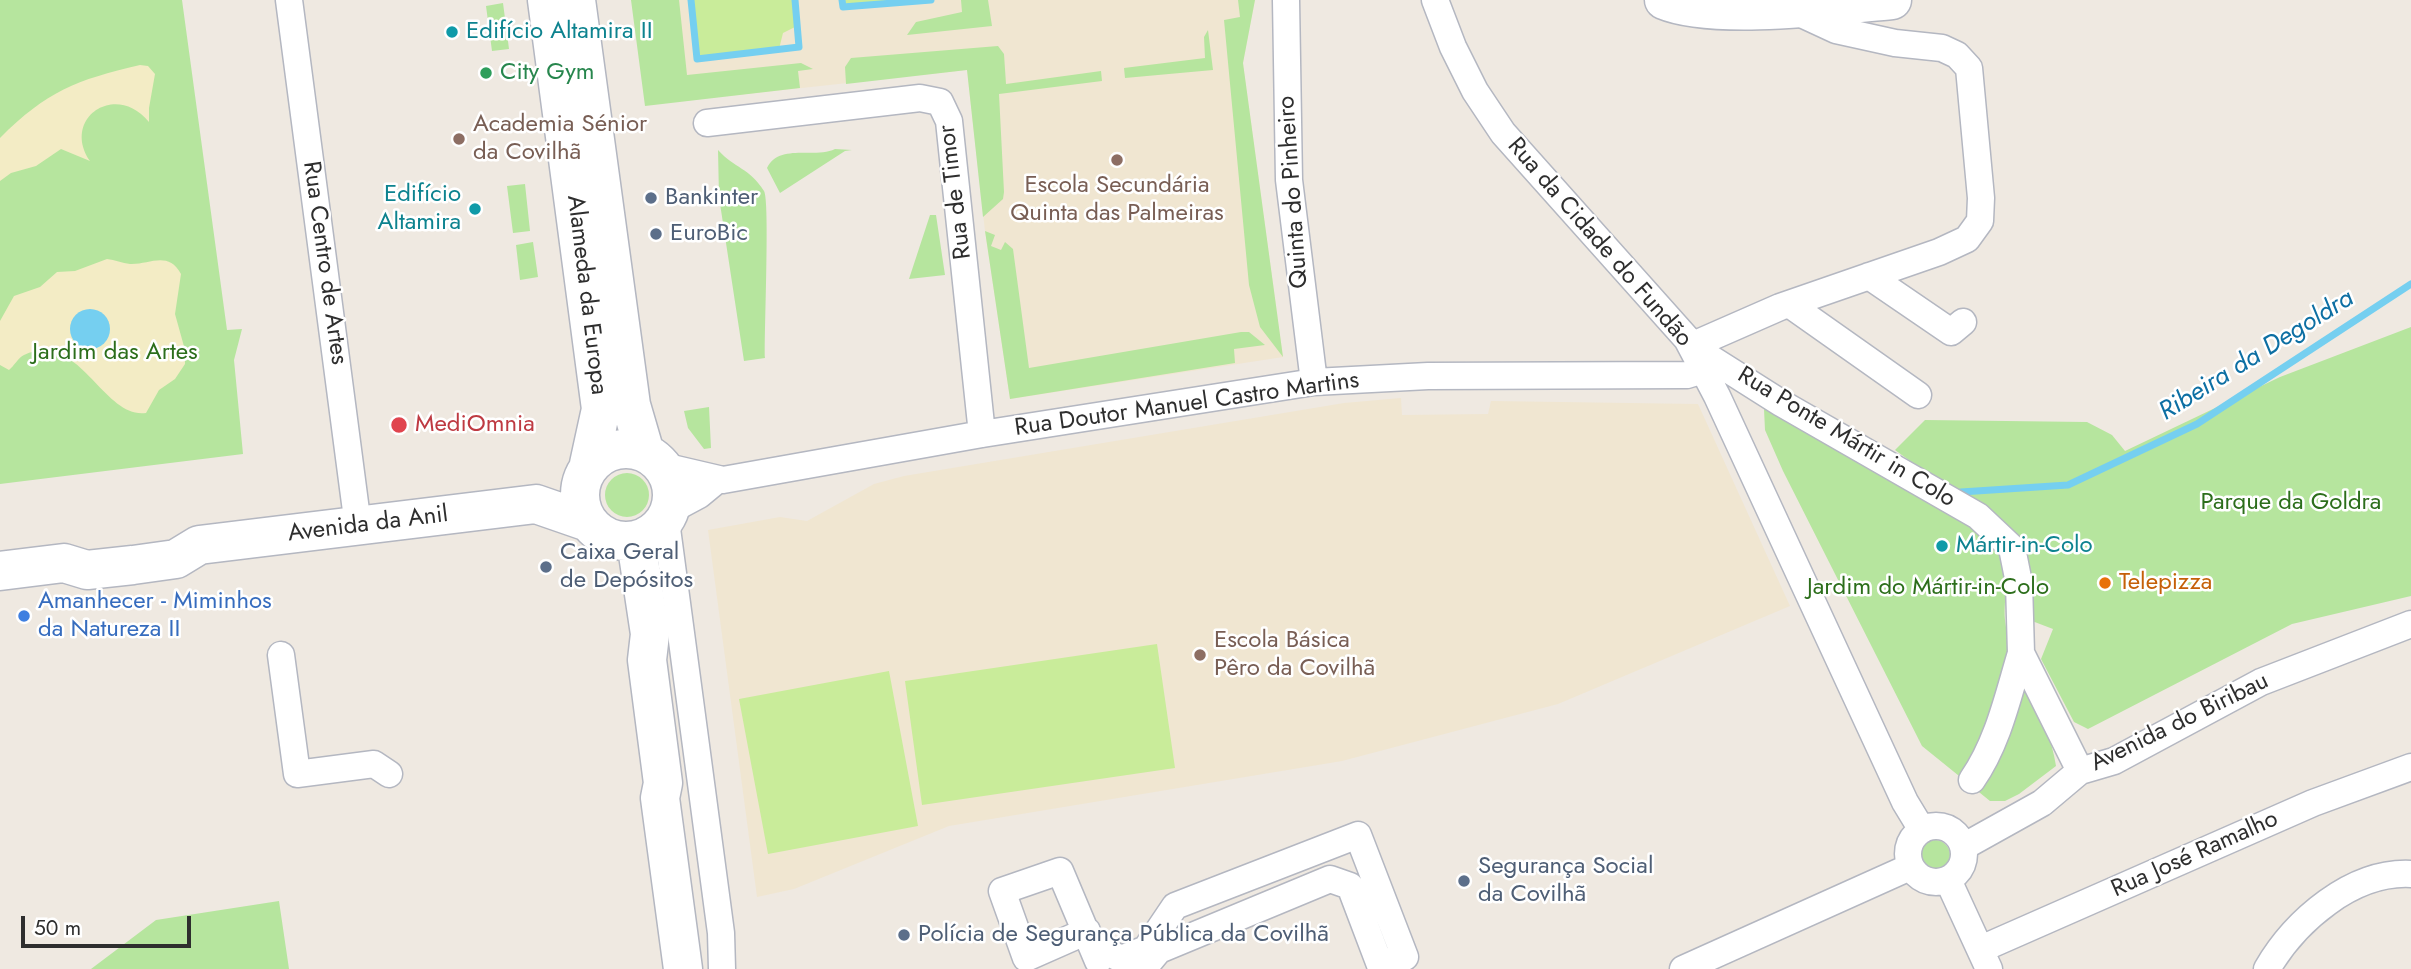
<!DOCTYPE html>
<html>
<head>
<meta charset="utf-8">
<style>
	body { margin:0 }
	#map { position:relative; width:2411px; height:969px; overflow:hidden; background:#efe9e1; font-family:Jost,sans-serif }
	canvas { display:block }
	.scale { position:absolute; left:21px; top:916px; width:170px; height:32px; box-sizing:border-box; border:4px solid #2e2e2e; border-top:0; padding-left:9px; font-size:21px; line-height:24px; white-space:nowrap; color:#2e2e2e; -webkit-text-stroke:5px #fff; paint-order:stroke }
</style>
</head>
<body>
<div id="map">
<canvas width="2411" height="969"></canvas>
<div class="scale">50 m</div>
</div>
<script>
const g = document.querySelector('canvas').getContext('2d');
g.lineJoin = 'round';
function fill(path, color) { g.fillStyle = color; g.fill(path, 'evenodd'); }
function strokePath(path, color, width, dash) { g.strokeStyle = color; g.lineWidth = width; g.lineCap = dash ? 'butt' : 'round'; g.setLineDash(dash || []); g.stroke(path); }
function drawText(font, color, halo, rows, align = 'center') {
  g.font = font + ' Jost,sans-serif'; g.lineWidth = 5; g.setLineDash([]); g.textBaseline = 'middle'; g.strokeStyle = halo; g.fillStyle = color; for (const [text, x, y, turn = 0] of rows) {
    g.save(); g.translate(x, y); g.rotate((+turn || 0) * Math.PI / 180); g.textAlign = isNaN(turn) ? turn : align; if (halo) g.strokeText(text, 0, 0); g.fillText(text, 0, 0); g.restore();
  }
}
fill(new Path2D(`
	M 653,0 L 1255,0 L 1243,63 L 1283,357 L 1010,399 L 985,231 L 967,70 L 664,103 Z
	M 1401,398 L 1402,415 L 1488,414 L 1491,401 L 1698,404 L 1790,606 L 1558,704 L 1342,761 L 949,826 L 794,889 L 757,897 L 708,530 L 780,517 L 807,521 L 874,484 L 904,476 L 1344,403 Z`), '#f0e6d1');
fill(new Path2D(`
	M 0,0 L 182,0 L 227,330 L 242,329 L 234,360 L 243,454 L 0,484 Z
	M 631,0 L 679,0 L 687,75 L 801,63 L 813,69 L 798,71 L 800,88 L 645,106 Z
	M 961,0 L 988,0 L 992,26 L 907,35 L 916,22 L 962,12 Z
	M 1238,0 L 1255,0 L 1243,63 L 1283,357 L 1260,327 L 1249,285 L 1224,20 L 1240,17 Z
	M 503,3 L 509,49 L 492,51 L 486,6 Z
	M 1208,30 L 1213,70 L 1125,78 L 1124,68 L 1205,58 L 1204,37 Z
	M 998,46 L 1004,54 L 1006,84 L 1101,71 L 1102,81 L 999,94 L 1004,192 L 1003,199 L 983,217 L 967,70 L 846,84 L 845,67 L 851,58 Z
	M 835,149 L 852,150 L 845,151 L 780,193 L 767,168 C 779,143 815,159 835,149 Z
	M 718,150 C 735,169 749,167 764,191 C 770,201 764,334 765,358 L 744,361 L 719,197 Z
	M 525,184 L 530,231 L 513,233 L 507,186 Z
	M 930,215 L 936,215 L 945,275 L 909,279 Z
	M 985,231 L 995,235 L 991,246 L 1001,250 L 1005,242 L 1013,249 L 1029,368 L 1241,332 L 1249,332 L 1265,345 L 1234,349 L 1235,363 L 1010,399 Z
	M 533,242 L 538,277 L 520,280 L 516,245 Z
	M 2411,327 L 2411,596 L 2292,624 L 2088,729 L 2074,722 L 2041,659 L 2053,629 L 2032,621 L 2030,582 L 1932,477 L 1895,450 L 1925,420 L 2087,422 L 2112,435 L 2125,451 L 2280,377 Z
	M 709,407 L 711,448 L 704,449 L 688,428 L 684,411 Z
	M 1764,409 L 1978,526 C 1985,534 1994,542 1999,551 C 2012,572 2003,597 2005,620 C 2010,669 2049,715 2056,766 L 2019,794 L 2005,801 L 1990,801 L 1922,746 L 1783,471 L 1765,430 Z
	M605 495a22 22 0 1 1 44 0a22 22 0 1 1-44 0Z
	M1920 855a15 15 0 1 1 30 0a15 15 0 1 1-30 0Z
	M 279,901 L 289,969 L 91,969 L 156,920 Z`), '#b6e59e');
fill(new Path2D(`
	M 140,65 L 148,66 L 155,74 L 149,108 L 149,122 C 116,81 61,118 90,161 L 61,149 L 36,166 L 11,173 L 0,181 L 0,138 C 47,91 76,80 140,65 Z
	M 107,259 C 115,260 122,263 130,264 C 149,265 168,250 181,274 L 175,314 L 185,350 L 185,364 L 175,379 L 159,390 L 146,413 C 103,419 79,329 24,355 C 18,358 14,366 9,370 L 0,365 L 0,321 L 14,296 L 40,287 L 57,272 L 75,271 Z`), '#f3ecc5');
fill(new Path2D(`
	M 691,0 L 795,0 L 797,26 L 783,33 L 779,49 L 697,59 Z
	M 842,0 L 923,0 L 923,1 L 843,7 Z
	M 1157,644 L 1175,768 L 922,805 L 905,681 Z
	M 889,671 L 918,826 L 768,854 L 739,699 Z`), '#c9ec9a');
fill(new Path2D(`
	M70 329a20 20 0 1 1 40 0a20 20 0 1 1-40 0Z`), '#75cff0');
strokePath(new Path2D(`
	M 691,0 L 697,59 L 799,47 L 795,0
	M 842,0 L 843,7 L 931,0
	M 1961,492 L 2068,485 L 2197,424 L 2411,284`), '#75cff0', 7);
const street = new Path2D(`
	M 289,0 L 358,526
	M 1286,0 L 1289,180 L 1314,382
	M 1435,0 L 1453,47 L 1475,91 L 1503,133 L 1687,339 L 1717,396 L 1905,802 L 1922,830
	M 707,123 L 920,98 L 940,102 L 949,121 L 982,434
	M 1869,276 L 1951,332 L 1963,322
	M 1789,304 L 1918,395
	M 1691,346 L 1780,307 L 1939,252 L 1967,239 L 1980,221 L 1981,198 L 1969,68 L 1957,55 L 1942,48 L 1895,43 L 1836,30 L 1795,11
	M 1691,346 L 1781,403 L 1978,516 L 2012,548 L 2019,583 L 2021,653 L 2080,771
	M 663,466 L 723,480 L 982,434 L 1314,382 L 1428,376 L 1687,375 L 1703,370
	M 671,510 L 699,495 L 716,481
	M 666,521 L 721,933 L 722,969
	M 281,655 L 297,774 L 374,764 L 389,774
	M 1972,780 C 1998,743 2008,696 2021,653
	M1908 854a28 28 0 1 1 56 0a28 28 0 1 1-56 0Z
	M 1963,847 L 2042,803 L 2080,771 L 2114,761 L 2261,682 L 2411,624
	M 1948,880 L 1989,969
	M 1087,931 L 1026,958 L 1002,891 L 1060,871 L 1098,961
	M 1092,944 L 1121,959 L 1146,949 L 1175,906 L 1358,835 L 1405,957 L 1380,965 L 1350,886 L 1330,879 L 1159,950 L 1143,969
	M 1981,949 L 2313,803 L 2411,767
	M 1683,969 L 1910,867
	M 2267,969 C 2295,921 2352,871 2411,874`);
const secondary = new Path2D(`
	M 547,0 L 601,409 L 589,464
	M 576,0 L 631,405 L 645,453
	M 1664,0 C 1714,21 1836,5 1892,0
	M580 495a46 46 0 1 1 92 0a46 46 0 1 1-92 0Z
	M 636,541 L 650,634 L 647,660 L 663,783 L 660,798 L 683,969
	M 0,571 L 64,563 L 87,570 L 133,565 L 176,559 L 199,545 L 536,504 L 588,522`);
strokePath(street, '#b4b7c1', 29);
strokePath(secondary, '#b4b7c1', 41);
strokePath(street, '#fff', 26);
strokePath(secondary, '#fff', 38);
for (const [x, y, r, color] of [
	[452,32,7,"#0f9aa8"],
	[486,73,7,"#2e9e5b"],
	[459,139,7,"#8d6e63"],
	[1117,160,7,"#8d6e63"],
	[651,198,7,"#5c6f8a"],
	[475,209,7,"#0f9aa8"],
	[656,234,7,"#5c6f8a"],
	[399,425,9,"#e0444e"],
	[1942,546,7,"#0f9aa8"],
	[546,567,7,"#5c6f8a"],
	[2105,583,7,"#e8710a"],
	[24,616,7,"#3f7fe0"],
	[1200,655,7,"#8d6e63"],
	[1464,881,7,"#5c6f8a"],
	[904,935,7,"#5c6f8a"]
]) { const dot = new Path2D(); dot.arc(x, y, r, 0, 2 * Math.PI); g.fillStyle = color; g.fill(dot); strokePath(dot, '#fff', 2.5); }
drawText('24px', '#0d838f', '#fff', [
	["Edifício Altamira II",466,32],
	["Edifício",461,195,"right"],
	["Altamira",461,223,"right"],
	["Mártir-in-Colo",1956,546]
], 'left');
drawText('24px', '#27864d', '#fff', [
	["City Gym",500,73]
], 'left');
drawText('24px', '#785e54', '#fff', [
	["Academia Sénior",473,125],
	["da Covilhã",473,153],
	["Escola Secundária",1117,186,"center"],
	["Quinta das Palmeiras",1117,214,"center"],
	["Escola Básica",1214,641],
	["Pêro da Covilhã",1214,669]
], 'left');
drawText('24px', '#2e2e2e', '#fff', [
	["Rua de Timor",956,192,-97],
	["Quinta do Pinheiro",1294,192,-94],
	["Rua da Cidade do Fundão",1599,243,49],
	["Rua Centro de Artes",324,263,82],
	["Alameda da Europa",586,295,83],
	["Rua Doutor Manuel Castro Martins",1187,405,-8],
	["Rua Ponte Mártir in Colo",1846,438,31],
	["Avenida da Anil",368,525,-7],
	["Avenida do Biribau",2180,723,-26],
	["Rua José Ramalho",2195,855,-24]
]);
drawText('24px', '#4e5e75', '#fff', [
	["Bankinter",665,198],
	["EuroBic",670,234],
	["Caixa Geral",560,553],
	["de Depósitos",560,581],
	["Segurança Social",1478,867],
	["da Covilhã",1478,895],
	["Polícia de Segurança Pública da Covilhã",918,935]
], 'left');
drawText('24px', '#2c6e1b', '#fff', [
	["Jardim das Artes",115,353],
	["Parque da Goldra",2291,503],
	["Jardim do Mártir-in-Colo",1928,588]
]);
drawText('24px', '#be3a42', '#fff', [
	["MediOmnia",415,425]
], 'left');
drawText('24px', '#c56008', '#fff', [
	["Telepizza",2119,583]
], 'left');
drawText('24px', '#366cbe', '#fff', [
	["Amanhecer - Miminhos",38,602],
	["da Natureza II",38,630]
], 'left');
drawText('italic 26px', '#0d6fa3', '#fff', [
	["Ribeira da Degoldra",2257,356,-32]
]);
</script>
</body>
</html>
